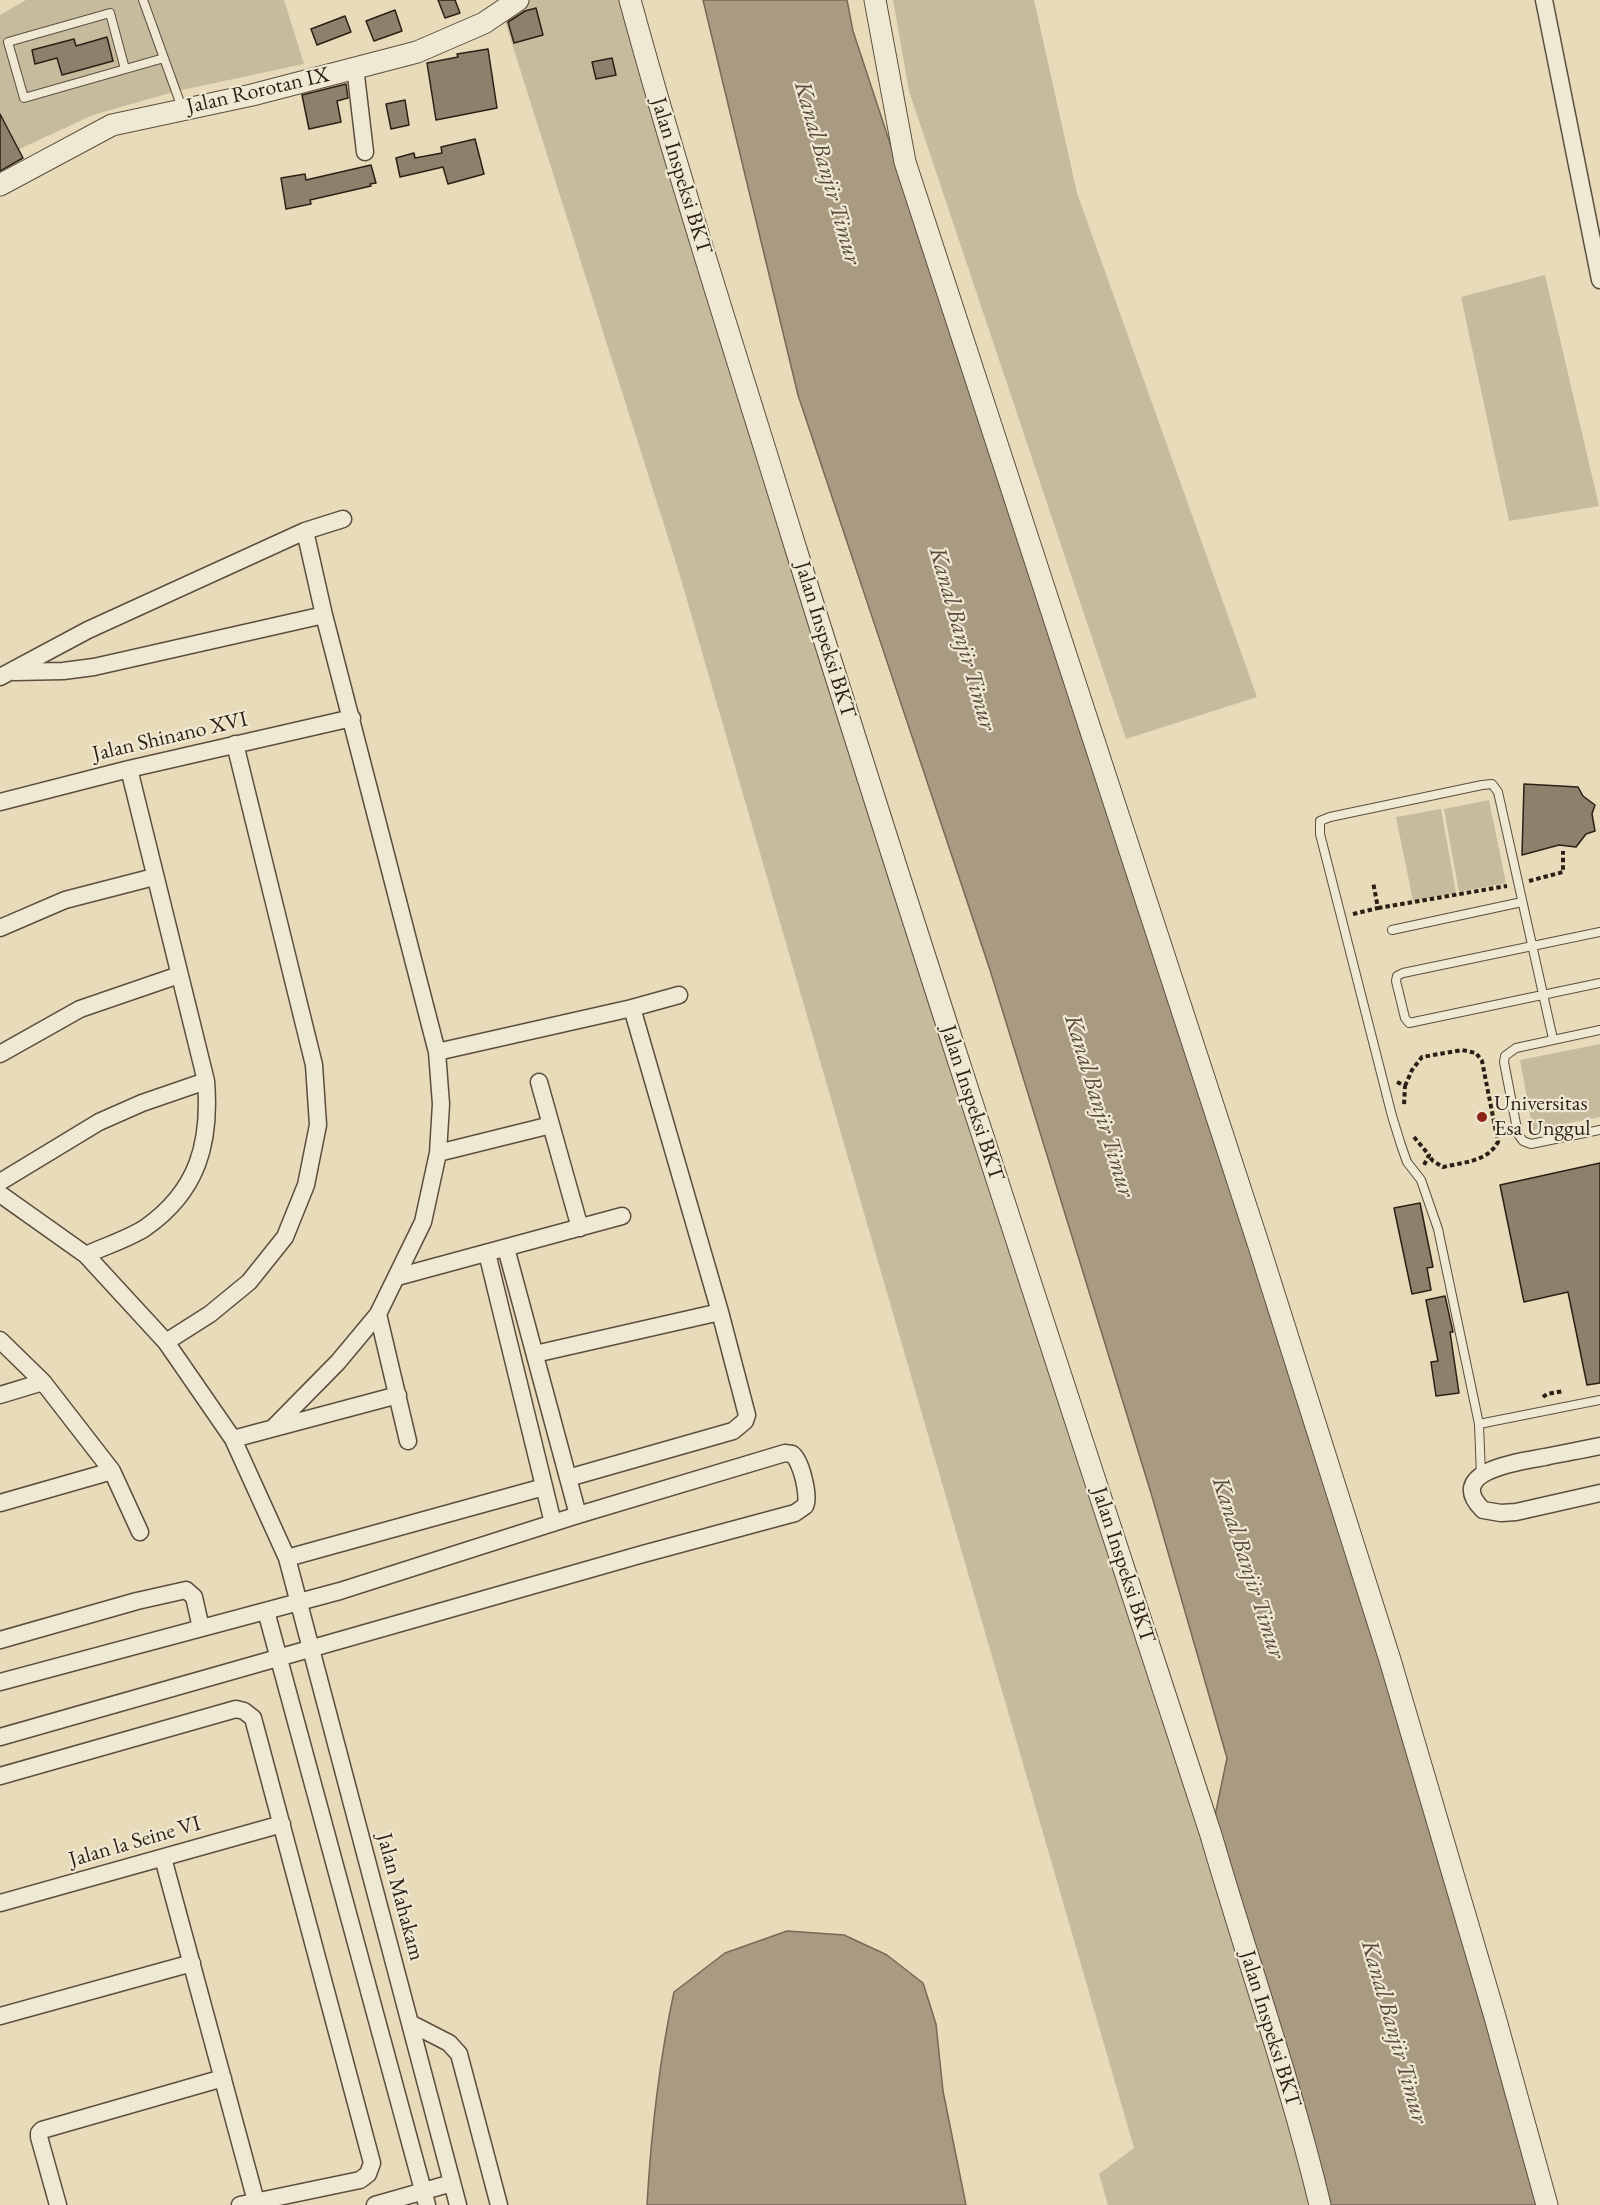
<!DOCTYPE html>
<html>
<head>
<meta charset="utf-8">
<style>
	body { margin:0 }
	canvas { display:block; background:#e7dbb9 }
</style>
</head>
<body>
<canvas width="1600" height="2205"></canvas>
<script>
const g = document.querySelector('canvas').getContext('2d');
g.lineJoin = 'round';
function fill(path, color) { g.fillStyle = color; g.fill(path, 'evenodd'); }
function strokePath(path, color, width, dash) { g.strokeStyle = color; g.lineWidth = width; g.lineCap = dash ? 'butt' : 'round'; g.setLineDash(dash || []); g.stroke(path); }
function drawText(font, color, halo, rows, align = 'center') {
  g.font = font + ' "EB Garamond",serif'; g.lineWidth = 4.5; g.setLineDash([]); g.textBaseline = 'middle'; g.strokeStyle = halo; g.fillStyle = color; for (const [text, x, y, turn = 0] of rows) {
    g.save(); g.translate(x, y); g.rotate((+turn || 0) * Math.PI / 180); g.textAlign = isNaN(turn) ? turn : align; if (halo) g.strokeText(text, 0, 0); g.fillText(text, 0, 0); g.restore();
  }
}
fill(new Path2D(`
	M 26,0 L 284,0 L 304,64 L 177,91 L 93,115 L 15,151 L 0,120 L 0,15 Z
	M 518,0 L 631,0 L 1320,2205 L 1108,2205 L 1099,2174 L 1134,2148 L 678,569 L 502,12 Z
	M 893,0 L 1034,0 L 1077,193 L 1257,697 L 1126,739 L 909,91 Z
	M 1545,275 L 1599,506 L 1509,521 L 1461,297 Z
	M 1489,800 L 1506,883 L 1459,892 L 1444,809 Z
	M 1441,809 L 1456,893 L 1413,901 L 1396,817 Z
	M 1600,1044 L 1600,1117 L 1533,1130 L 1520,1060 Z`), '#c7bb9d');
const water = new Path2D(`
	M 703,0 L 847,0 L 853,31 L 1279,1324 L 1543,2205 L 1319,2205 L 1211,1835 L 1227,1758 L 1151,1493 L 990,970 L 798,395 Z
	M 787,1931 L 844,1935 L 887,1955 L 923,1983 L 936,2024 L 943,2091 L 966,2205 L 647,2205 C 651,2134 659,2062 674,1992 L 725,1953 Z`);
fill(water, '#a89b82');
strokePath(water, '#776957', 1.5);
const building = new Path2D(`
	M 438,0 L 455,0 L 460,13 L 445,18 Z
	M 536,8 L 543,35 L 514,43 L 508,22 L 525,11 Z
	M 395,10 L 402,31 L 374,41 L 366,21 Z
	M 345,16 L 351,32 L 317,45 L 311,29 Z
	M 107,37 L 113,61 L 62,75 L 57,58 L 35,64 L 32,50 L 74,39 L 76,46 Z
	M 488,49 L 497,108 L 436,120 L 427,63 L 458,57 L 457,54 Z
	M 612,58 L 616,75 L 596,79 L 592,62 Z
	M 346,84 L 348,98 L 337,101 L 341,122 L 309,129 L 302,95 Z
	M 405,100 L 409,125 L 391,129 L 386,104 Z
	M 0,114 L 23,158 L 0,171 Z
	M 475,139 L 484,174 L 448,184 L 443,167 L 400,177 L 396,158 L 414,153 L 415,158 L 442,153 L 441,147 Z
	M 371,165 L 376,183 L 370,184 L 371,186 L 310,200 L 311,204 L 286,209 L 281,178 L 305,174 L 306,180 Z
	M 1524,784 L 1578,787 L 1583,796 L 1595,805 L 1592,814 L 1595,831 L 1586,834 L 1576,847 L 1559,845 L 1522,855 Z
	M 1600,1163 L 1600,1383 L 1587,1385 L 1568,1292 L 1524,1302 L 1500,1185 Z
	M 1420,1203 L 1433,1267 L 1427,1268 L 1431,1290 L 1412,1294 L 1394,1208 Z
	M 1445,1296 L 1453,1332 L 1450,1332 L 1459,1393 L 1436,1396 L 1431,1362 L 1438,1361 L 1426,1300 Z`);
fill(building, '#8e816b');
strokePath(building, '#2d1f16', 1.5);
const service = new Path2D(`
	M 143,0 L 182,108
	M 125,69 L 110,13 L 8,42 L 24,98 L 164,58
	M 1392,930 L 1522,902
	M 1600,932 L 1403,973 L 1397,976 L 1396,981 L 1405,1018 L 1409,1023 L 1600,983
	M 1600,1030 L 1516,1048 L 1505,1056 L 1504,1062 L 1518,1134 L 1523,1141 L 1531,1144 L 1600,1130
	M 1479,1424 L 1600,1400
	M 1481,1475 L 1479,1424 L 1438,1229 L 1421,1180 L 1407,1162 L 1401,1145 L 1392,1116 L 1320,834 L 1320,821 L 1330,817 L 1482,785 L 1492,784 L 1498,792 L 1553,1039`);
const minor = new Path2D(`
	M 1544,0 L 1600,280
	M 355,67 L 365,152
	M 14,672 L 63,671 L 94,667 L 324,615
	M 0,677 L 88,630 L 305,531 L 343,519
	M 0,802 L 129,769 L 352,718
	M 0,928 L 65,900 L 154,877
	M 437,1052 L 632,1008 L 679,995
	M 0,1054 L 80,1009 L 179,975
	M 539,1082 L 580,1228
	M 438,1153 L 551,1125
	M 0,1182 L 99,1122 L 142,1103 L 206,1081
	M 0,1194 L 86,1255 L 166,1342 L 233,1439 L 287,1558 L 544,1487
	M 506,1248 L 578,1515
	M 487,1253 L 553,1523
	M 86,1255 C 105,1246 128,1239 145,1228 C 198,1191 211,1143 206,1081 L 129,769
	M 397,1277 L 622,1216
	M 378,1314 L 408,1441
	M 0,1340 L 43,1382 L 112,1471 L 140,1532
	M 166,1342 L 210,1314 L 249,1282 L 285,1237 L 306,1185 L 318,1125 L 314,1065 L 235,744
	M 535,1354 L 720,1312
	M 0,1395 L 43,1382
	M 274,1427 L 338,1362 L 378,1314 L 423,1222 L 438,1153 L 441,1104 L 437,1052 L 324,615 L 305,531
	M 233,1439 L 398,1395
	M 1600,1446 C 1582,1450 1563,1453 1545,1457 C 1522,1461 1443,1471 1483,1510 L 1501,1513 L 1516,1512 L 1600,1493
	M 568,1478 L 733,1431 L 745,1421 L 747,1415 L 720,1312 L 632,1008
	M 0,1503 L 112,1471
	M 287,1558 L 458,2205
	M 266,1611 L 427,2205
	M 0,1640 L 137,1601 L 186,1590 L 194,1597 L 201,1628
	M 0,1682 L 340,1591 L 578,1515 L 785,1453 L 792,1454 C 801,1460 810,1497 805,1506 L 795,1513 L 643,1554 L 0,1737
	M 0,1776 L 236,1709 L 244,1711 L 253,1718 L 372,2163 L 368,2174 L 360,2180 L 240,2205
	M 163,1858 L 257,2205
	M 0,1903 L 282,1824
	M 0,2016 L 192,1963
	M 410,2023 L 449,2043 L 459,2054 L 499,2205
	M 58,2205 L 39,2137 L 39,2133 L 42,2130 L 223,2078
	M 375,2205 L 452,2183`);
const tertiary = new Path2D(`
	M 630,0 C 680,183 739,364 795,546 C 929,977 1071,1406 1211,1835 C 1247,1959 1290,2080 1320,2205
	M 875,0 L 905,162 L 1258,1243 L 1390,1660 L 1495,2017 L 1547,2205
	M 0,185 L 112,125 L 252,95 L 417,52 L 484,23 L 518,0`);
strokePath(service, '#5c4e3f', 10);
strokePath(minor, '#5c4e3f', 19);
strokePath(tertiary, '#5c4e3f', 23);
strokePath(new Path2D(`
	M 1529,881 L 1563,872 L 1563,851
	M 1378,908 L 1507,886
	M 1353,914 L 1378,908 L 1373,882
	M 1397,1082 L 1405,1086 L 1404,1105
	M 1405,1086 L 1412,1070 L 1422,1057 L 1462,1050 L 1476,1053 L 1482,1061 L 1498,1142 C 1487,1162 1464,1162 1443,1167 L 1433,1161 L 1429,1156
	M 1414,1137 L 1429,1155 L 1424,1165
	M 1543,1397 L 1547,1394 L 1564,1391`), '#2d1f16', 4, [4.5, 3]);
strokePath(service, '#efe8d2', 8);
strokePath(minor, '#efe8d2', 16);
strokePath(tertiary, '#efe8d2', 21);
for (const [x, y, r, color] of [
	[1482,1117,6,"#8f2418"]
]) { const dot = new Path2D(); dot.arc(x, y, r, 0, 2 * Math.PI); g.fillStyle = color; g.fill(dot); strokePath(dot, '#efe8d2', 2); }
drawText('22px', '#2d1f16', '#efe8d2', [
	["Jalan Rorotan IX",258,91,-13],
	["Jalan Inspeksi BKT",681,176,73],
	["Jalan Inspeksi BKT",825,640,73],
	["Jalan Shinano XVI",170,737,-13],
	["Jalan Inspeksi BKT",972,1103,72],
	["Jalan Inspeksi BKT",1123,1565,72],
	["Jalan la Seine VI",135,1842,-16],
	["Jalan Mahakam",400,1897,75],
	["Jalan Inspeksi BKT",1270,2029,73]
]);
drawText('22px', '#2d1f16', '#efe8d2', [
	["Universitas",1494,1104],
	["Esa Unggul",1494,1129]
], 'left');
drawText('italic 24px', '#584a3c', '#efe8d2', [
	["Kanal Banjir Timur",827,173,74],
	["Kanal Banjir Timur",962,639,74],
	["Kanal Banjir Timur",1099,1106,73],
	["Kanal Banjir Timur",1248,1568,72],
	["Kanal Banjir Timur",1394,2032,74]
]);
</script>
</body>
</html>
